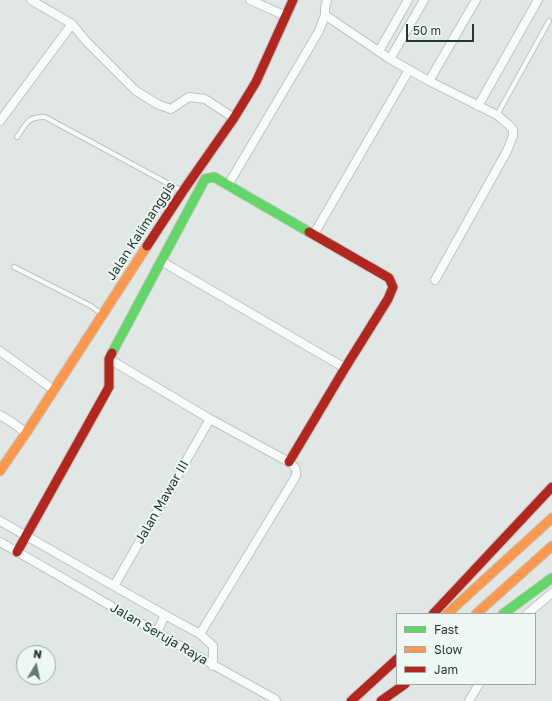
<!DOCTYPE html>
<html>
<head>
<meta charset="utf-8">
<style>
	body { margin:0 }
	#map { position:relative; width:552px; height:701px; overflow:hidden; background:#e1e7e5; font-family:"Golos Text",sans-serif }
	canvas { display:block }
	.legend { position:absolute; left:396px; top:613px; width:140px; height:72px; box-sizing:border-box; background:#eff7f4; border:1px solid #9caba8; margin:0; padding:5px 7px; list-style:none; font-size:12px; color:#203a36 }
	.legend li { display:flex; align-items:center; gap:8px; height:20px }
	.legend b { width:20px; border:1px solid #9caba8 }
	.north { position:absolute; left:16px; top:645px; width:40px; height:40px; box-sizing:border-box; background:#eff7f4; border:1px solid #9caba8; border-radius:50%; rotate:9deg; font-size:11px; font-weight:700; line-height:16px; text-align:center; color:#203a36 }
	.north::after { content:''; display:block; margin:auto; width:14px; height:18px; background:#647773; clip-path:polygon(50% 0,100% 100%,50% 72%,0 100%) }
	.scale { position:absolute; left:406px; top:24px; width:68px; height:18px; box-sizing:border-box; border:2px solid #203a36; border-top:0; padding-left:5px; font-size:12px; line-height:14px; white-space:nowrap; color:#203a36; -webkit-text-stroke:3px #eff7f4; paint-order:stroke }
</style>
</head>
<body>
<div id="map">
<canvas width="552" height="701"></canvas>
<ul class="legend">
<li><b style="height:5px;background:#63d668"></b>Fast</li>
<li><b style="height:5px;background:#ff974d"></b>Slow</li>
<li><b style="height:5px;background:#b3261e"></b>Jam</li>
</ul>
<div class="north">N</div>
<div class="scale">50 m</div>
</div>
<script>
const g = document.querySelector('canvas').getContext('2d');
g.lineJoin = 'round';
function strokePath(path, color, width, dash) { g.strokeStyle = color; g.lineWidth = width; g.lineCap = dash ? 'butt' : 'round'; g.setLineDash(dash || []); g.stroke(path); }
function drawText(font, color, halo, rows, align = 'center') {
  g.font = font + ' "Golos Text",sans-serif'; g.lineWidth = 4; g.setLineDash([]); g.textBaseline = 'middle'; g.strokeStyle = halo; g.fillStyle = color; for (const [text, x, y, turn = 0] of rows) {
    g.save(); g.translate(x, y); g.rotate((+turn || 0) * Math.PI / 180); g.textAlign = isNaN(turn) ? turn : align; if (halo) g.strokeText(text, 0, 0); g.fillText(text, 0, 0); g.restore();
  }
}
const lane = new Path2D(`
	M 497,115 L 549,21
	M 17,137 C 26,125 27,116 45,117 L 182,191
	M 14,267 L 91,306 L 102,314`);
const street = new Path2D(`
	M 31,0 L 72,24 L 86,41 L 136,91 L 159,105 L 171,109 L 189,97 L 205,99 L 234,118
	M 250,0 L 286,16
	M 325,15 L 390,59 L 429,81 L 497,115 L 510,126 L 513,130 L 513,136 L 507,151 L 435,280
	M 379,51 L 408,0
	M 390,59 L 424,0
	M 429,81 L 476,0
	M 478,106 L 538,0
	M 0,121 L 72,24
	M 228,185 L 319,31 L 325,15 L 325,8 L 327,0
	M 314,234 L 409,70
	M 161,261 L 345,368
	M 0,351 L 54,390
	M 109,359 L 210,419 L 289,462 C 295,467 297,468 296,476 L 200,634
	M 0,415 L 13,423 L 26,433
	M 0,521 L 114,586 L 165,615 L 200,634 L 213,646 L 213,666
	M 0,542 C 92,594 182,649 275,699 L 276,701
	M 114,586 L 210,419
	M 527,614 L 552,593
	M 157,632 L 165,615
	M 469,701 L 479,684`);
const fast = new Path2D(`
	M 112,353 L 205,179 L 214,177 L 309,232
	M 503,614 L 552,578`);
const slow = new Path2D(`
	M 0,471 L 26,433 L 147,246
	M 447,614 L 552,518
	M 476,614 L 552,546`);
const jam = new Path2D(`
	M 147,246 L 183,191 L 234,118 L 256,82 L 293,0
	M 289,462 L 345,368 L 388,299 L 393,287 L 389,278 L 309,232
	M 17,552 L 109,387 L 109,359 L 112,353
	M 433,614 L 552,487
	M 351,701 L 397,659
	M 381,701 L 405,684`);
strokePath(lane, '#bec4c2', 6);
strokePath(street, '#bec4c2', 10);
strokePath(fast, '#bec5c3', 11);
strokePath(slow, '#bec5c3', 11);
strokePath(jam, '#bec5c3', 11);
strokePath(lane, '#fafbfb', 4);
strokePath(street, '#fafbfb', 8);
strokePath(fast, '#63d668', 9);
strokePath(slow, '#ff974d', 9);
strokePath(jam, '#b3261e', 9);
drawText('13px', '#203a36', '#eff7f4', [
	["Jalan Kalimanggis",141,231,-57],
	["Jalan Mawar III",162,502,-60],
	["Jalan Seruja Raya",159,634,30]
]);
</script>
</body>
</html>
